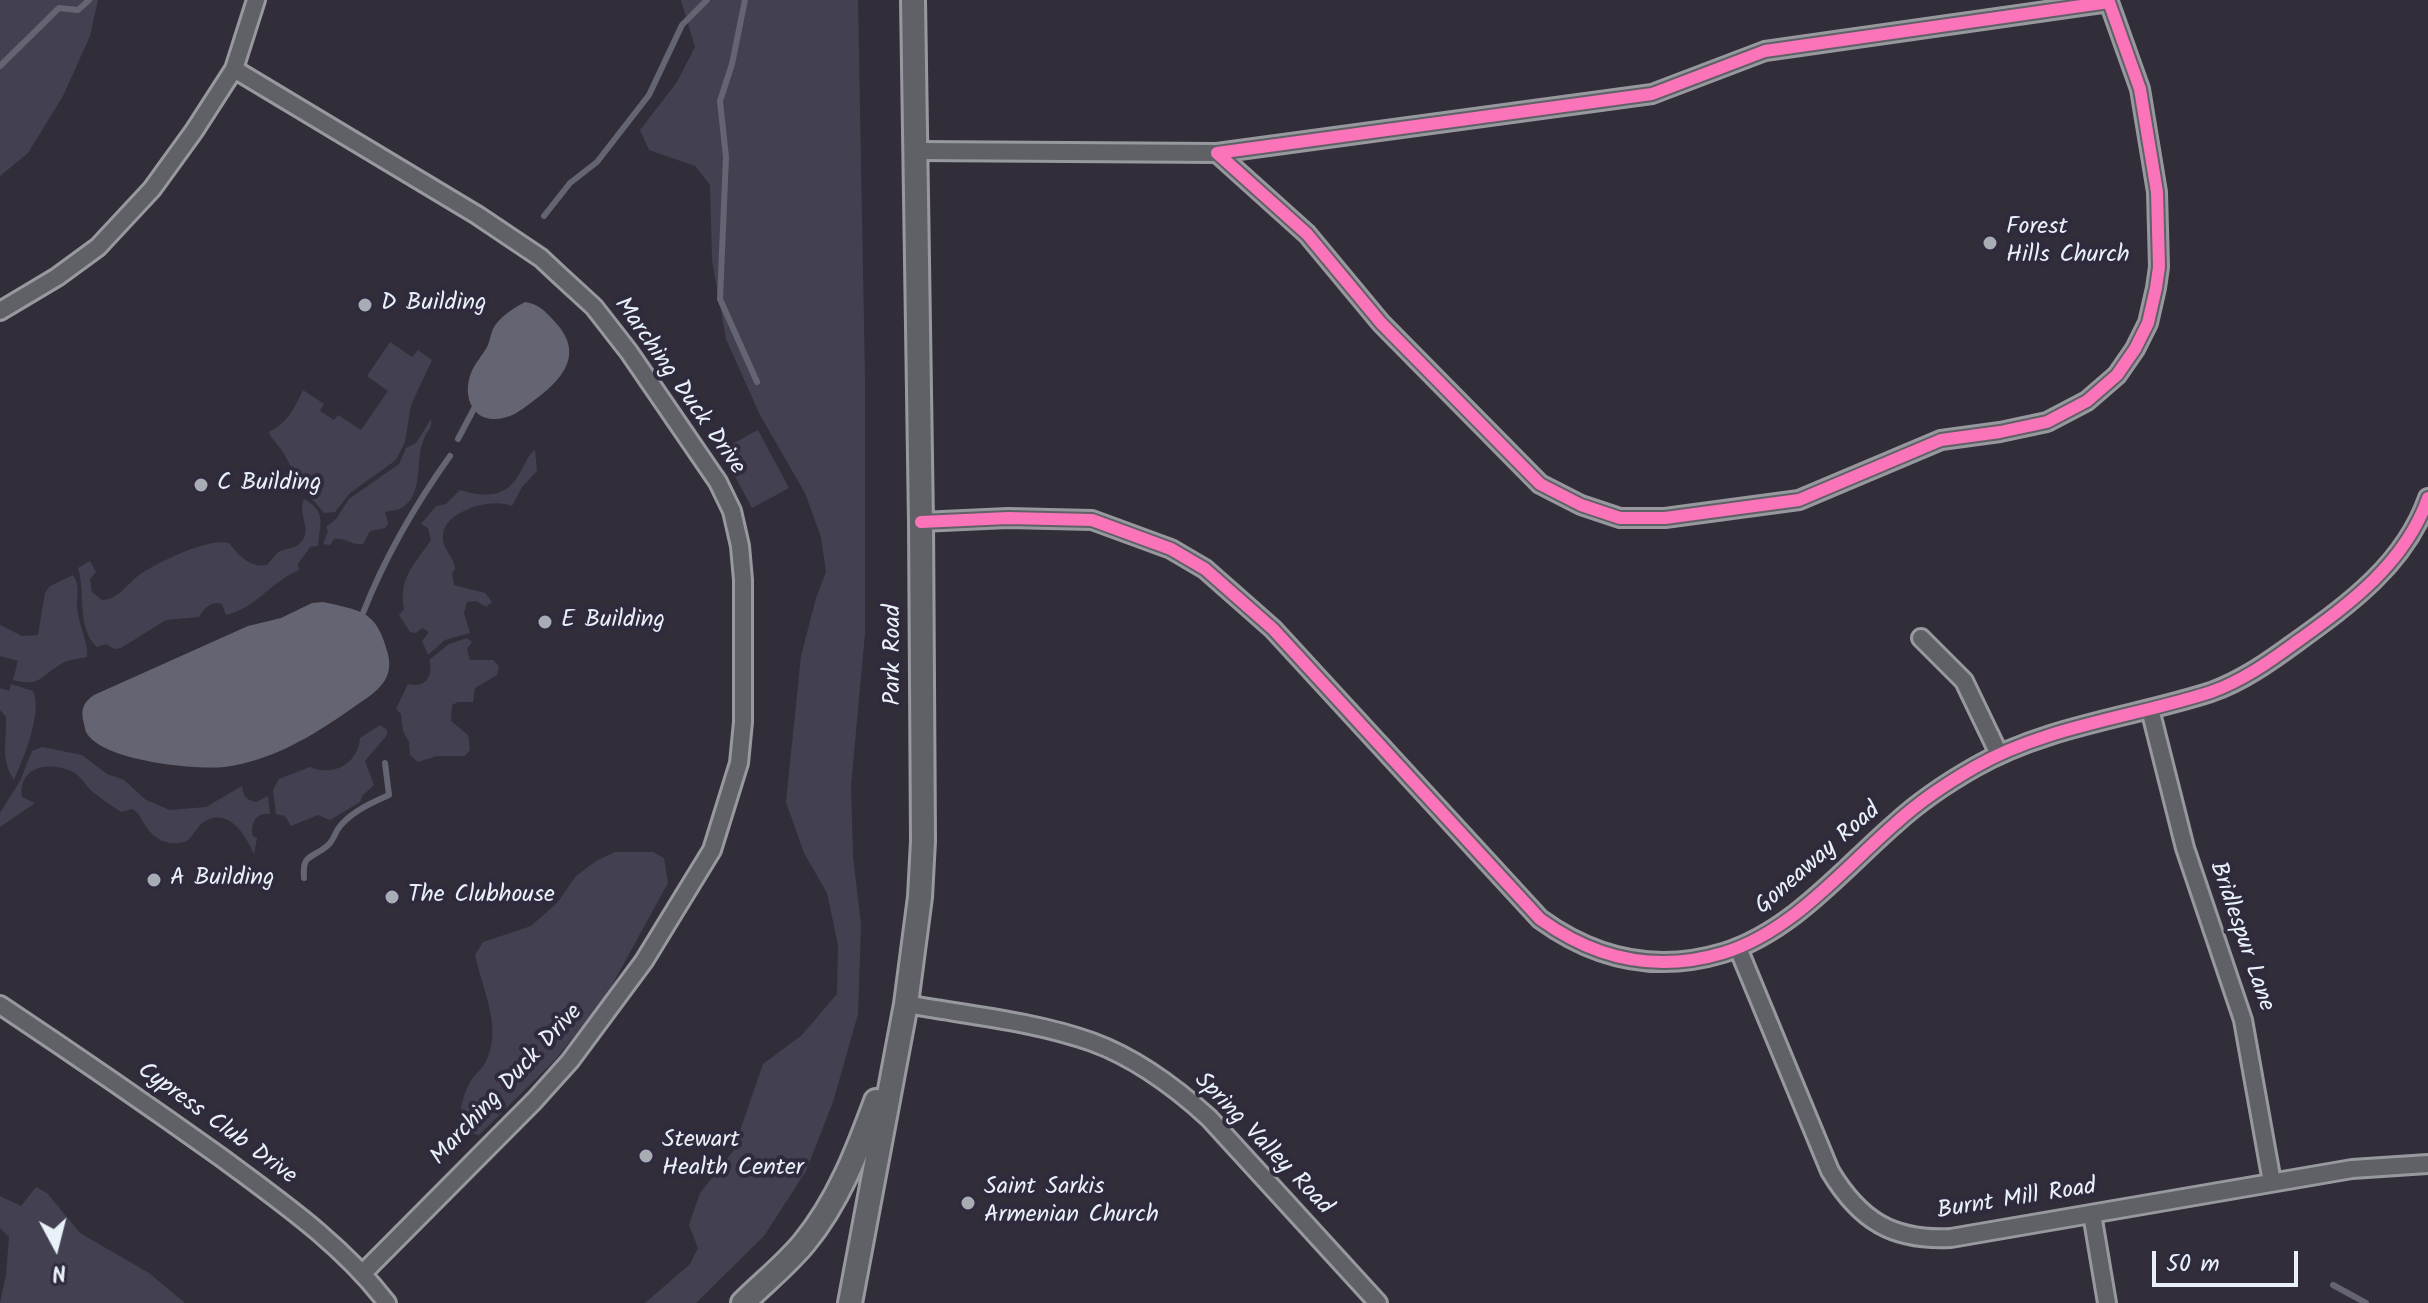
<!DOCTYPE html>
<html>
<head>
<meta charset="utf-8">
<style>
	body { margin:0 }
	#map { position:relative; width:2428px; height:1303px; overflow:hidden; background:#312e39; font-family:Kalam,sans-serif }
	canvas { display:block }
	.north { position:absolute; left:16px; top:1207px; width:80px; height:80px; -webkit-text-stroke:6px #2f2a3d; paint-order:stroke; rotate:173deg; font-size:22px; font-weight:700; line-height:32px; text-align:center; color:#e8f1f8 }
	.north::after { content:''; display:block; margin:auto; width:28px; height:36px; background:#e8f1f8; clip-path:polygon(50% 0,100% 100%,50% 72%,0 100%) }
	.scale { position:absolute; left:2152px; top:1251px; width:146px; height:36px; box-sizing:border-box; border:4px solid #e8f1f8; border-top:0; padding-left:10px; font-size:24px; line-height:28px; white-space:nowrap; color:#e8f1f8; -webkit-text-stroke:6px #2f2a3d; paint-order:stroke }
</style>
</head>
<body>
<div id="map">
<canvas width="2428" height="1303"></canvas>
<div class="north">N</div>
<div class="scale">50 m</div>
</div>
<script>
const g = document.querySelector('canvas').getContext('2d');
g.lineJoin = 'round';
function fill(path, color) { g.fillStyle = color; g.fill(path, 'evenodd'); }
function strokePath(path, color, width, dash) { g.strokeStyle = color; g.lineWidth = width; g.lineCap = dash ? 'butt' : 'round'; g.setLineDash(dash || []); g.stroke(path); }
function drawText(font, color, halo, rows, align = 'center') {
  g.font = font + ' Kalam,sans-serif'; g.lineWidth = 8; g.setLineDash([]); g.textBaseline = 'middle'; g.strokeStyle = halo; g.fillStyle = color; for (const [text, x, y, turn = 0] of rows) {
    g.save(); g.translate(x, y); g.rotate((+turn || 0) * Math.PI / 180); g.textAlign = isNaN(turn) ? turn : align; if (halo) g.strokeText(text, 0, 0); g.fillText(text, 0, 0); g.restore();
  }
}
fill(new Path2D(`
	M 0,0 L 98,0 L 90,36 L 63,96 L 28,153 L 0,176 Z
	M 681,0 L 858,0 L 865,380 L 865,633 L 851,786 L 853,856 L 861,925 L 858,1014 L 833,1102 L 806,1171 L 764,1236 L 696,1303 L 645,1303 L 690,1264 L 698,1248 L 689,1225 L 700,1193 L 733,1151 L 763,1064 L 802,1035 L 837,994 L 838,945 L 827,893 L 804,853 L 786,802 L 801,656 L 816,598 L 826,572 L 821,537 L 805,493 L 760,415 L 726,339 L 712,260 L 710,185 L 695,166 L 649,150 L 640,130 L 677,82 L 695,47 Z
	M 390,342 L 412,357 L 418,350 L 432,360 L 411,405 L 405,442 L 396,460 L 350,493 L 335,512 L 324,513 L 309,495 L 311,490 L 308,481 L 295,474 L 283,452 L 269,434 L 270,431 C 288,423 295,407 303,390 L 324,404 L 320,411 L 334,420 L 338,415 L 361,430 L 388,391 L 367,376 Z
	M 431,419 C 433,428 426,432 423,441 C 415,462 424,492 403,507 C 398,511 391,510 385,512 L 388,524 L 385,528 L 370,531 L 363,544 C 352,546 346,537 334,539 L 330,545 L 323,544 L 328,531 L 326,527 L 336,519 L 349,499 L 399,464 L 406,448 L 416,443 Z
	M 758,430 L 789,488 L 752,508 L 721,450 Z
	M 535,450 L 537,471 L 522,487 L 512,506 C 493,497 446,510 443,534 C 441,549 454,555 455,569 L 452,573 L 454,585 L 485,593 L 492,602 L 486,607 L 476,601 L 467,602 L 464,613 L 470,633 L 445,640 L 428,655 L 422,641 L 429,632 L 422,628 L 416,633 L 410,632 L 399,615 L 404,609 C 398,578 415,564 431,540 L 428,528 L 421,524 L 436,506 L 446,504 L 460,490 C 486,498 507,498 521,471 C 526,463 527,456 535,450 Z
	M 304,499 C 327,512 320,524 318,546 L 310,547 L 298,564 L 299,570 C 269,583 258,607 226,615 L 222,604 C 211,601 204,608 199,617 L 166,620 L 121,648 L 114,649 L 106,644 L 97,647 C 76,628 86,593 78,568 L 90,561 L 96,572 L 90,579 L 92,592 L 102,600 C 119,600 128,582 142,573 C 161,561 208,538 229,543 C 239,556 250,568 267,565 C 271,561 275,554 280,551 C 289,547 295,550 302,541 C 312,529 297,513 304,499 Z
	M 73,575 C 80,585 77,594 77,606 C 78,624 88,640 87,657 C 78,659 69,659 61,664 C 39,677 41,687 13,680 L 18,661 L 0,656 L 0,625 L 22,636 L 38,635 L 45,593 L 50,586 Z
	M 467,638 L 472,642 L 467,649 L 470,660 L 493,660 L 499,666 L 497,675 L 475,688 L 473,702 L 458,702 L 452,705 L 451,721 L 468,735 L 470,750 L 465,756 L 437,756 L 418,762 L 410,755 L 409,742 L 403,731 L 401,714 L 396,709 L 408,684 C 425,689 434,676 429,660 L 449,644 Z
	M 11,684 L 33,691 C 43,713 23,759 14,780 C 0,759 7,741 6,717 L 0,710 L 0,688 L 9,691 Z
	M 380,725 L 387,730 L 387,735 L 365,761 L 374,785 L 363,795 L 360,802 L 330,820 L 318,815 L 291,826 L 285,816 L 276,814 L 273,790 L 279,779 L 310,767 C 333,777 358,764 360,738 Z
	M 42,747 L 82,755 L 107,774 L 124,780 L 146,800 L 170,810 L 206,807 L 242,786 C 243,796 246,800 256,802 L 268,796 L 270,814 C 256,812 250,823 253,836 L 257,838 L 254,854 C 247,838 230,807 205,821 C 198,825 194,835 187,841 C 170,847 155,841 145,825 C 140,818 141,814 132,809 L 121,812 C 112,806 103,800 94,793 C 86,787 81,775 71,771 C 48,761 18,767 22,797 L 35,803 L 0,827 L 0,813 L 20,781 L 32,751 Z
	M 615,852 L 653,852 L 664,858 L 668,883 L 606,996 L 555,1060 L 479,1135 L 468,1132 L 459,1121 C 461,1106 464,1091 472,1079 C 477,1072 484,1067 487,1059 C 502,1025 482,989 475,955 L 483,942 L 531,926 L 557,903 L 576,876 L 596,861 Z
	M 36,1187 L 47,1193 L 80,1233 L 149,1273 L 185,1303 L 0,1303 L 6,1275 L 9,1237 L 0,1228 L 0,1196 L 21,1206 Z`), '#434151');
fill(new Path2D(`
	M 525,302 C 539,304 546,312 555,322 C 586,355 561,381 532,402 C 520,411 510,419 494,419 C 470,419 463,393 471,373 C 475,363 482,356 487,347 C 491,339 490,332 496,324 C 504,314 514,308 525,302 Z
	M 323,602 C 363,611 377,611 388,654 C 395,683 372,694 351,709 C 313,736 271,761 224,767 C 195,770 101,761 86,732 C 85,731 84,722 83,720 C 81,708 84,702 94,695 L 248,626 L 281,618 L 312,603 Z`), '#646472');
strokePath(new Path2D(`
	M 745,0 L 732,64 L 720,101 L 726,157 L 720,299 L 757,382
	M 0,66 L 59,8 L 78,10 L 89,0
	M 544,216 L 570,183 L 597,162 L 649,95 L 682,25 L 707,0
	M 458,439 L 477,403
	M 363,613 C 385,557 415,505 450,456
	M 304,878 C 302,853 312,859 327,846 C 334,841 335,831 341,825 C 353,811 373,802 389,795 L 385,763
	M 2333,1285 L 2366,1303`), '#646472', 6);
const street = new Path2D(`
	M 2109,2 L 2140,89 L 2157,192 L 2159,267 L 2156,288 L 2148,323 L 2135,349 L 2117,375 L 2087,401 L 2047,422 L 2000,432 L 1941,440 L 1799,500 L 1665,518 L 1620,518 L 1581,505 L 1540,484 L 1381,323 L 1307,234 L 1217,153 L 1652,94 L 1765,51 Z
	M 234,69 L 477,215 L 541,258 L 558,274 L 594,307 L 629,352 L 718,482 L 732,511 L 740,546 L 743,580 L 743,722 L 739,763 L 712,850 L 644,961 L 570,1061 L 534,1101 L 364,1272
	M 917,151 L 1217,153
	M 0,311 L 57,277 L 98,247 L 152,189 L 194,131 L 234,69 L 256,0
	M 921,522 L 1008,518 L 1092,520 L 1171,549 L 1205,569 L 1273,629 L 1540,919 C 1595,959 1656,973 1723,953 C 1792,932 1843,869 1896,823 C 1920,801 1947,783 1975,767 C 2046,726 2134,717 2211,692 C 2242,681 2269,662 2295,643 C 2349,604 2405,564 2428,498
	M 1921,638 L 1964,681 L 1999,754
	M 2150,709 L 2185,848 L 2243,1020 L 2272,1182
	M 1738,948 L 1830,1171 C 1860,1221 1893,1241 1951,1238 L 2352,1169 L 2428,1164
	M 906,1004 C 967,1015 1033,1021 1092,1042 C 1136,1058 1175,1087 1209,1118 L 1378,1303
	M 0,1005 C 75,1055 149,1106 222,1158 C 281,1202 342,1244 387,1303
	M 2092,1214 L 2107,1303`);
const secondary = new Path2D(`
	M 743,1303 C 763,1283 786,1265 804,1243 C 838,1202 858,1150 876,1101
	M 850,1303 L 906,1004 L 920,897 L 923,841 L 921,522 L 913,0`);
strokePath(street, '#98999f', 22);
strokePath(secondary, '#98999f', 28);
strokePath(street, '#606067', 16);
strokePath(secondary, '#606067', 22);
strokePath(new Path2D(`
	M 2109,2 L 2140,89 L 2157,192 L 2159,267 L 2156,288 L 2148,323 L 2135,349 L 2117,375 L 2087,401 L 2047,422 L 2000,432 L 1941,440 L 1799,500 L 1665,518 L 1620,518 L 1581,505 L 1540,484 L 1381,323 L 1307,234 L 1217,153 L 1652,94 L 1765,51 Z
	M 921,522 L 1008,518 L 1092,520 L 1171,549 L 1205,569 L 1273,629 L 1540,919 C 1595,959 1656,973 1723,953 C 1792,932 1843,869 1896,823 C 1920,801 1947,783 1975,767 C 2046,726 2134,717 2211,692 C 2242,681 2269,662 2295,643 C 2349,604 2405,564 2428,498`), '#fb73b8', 12);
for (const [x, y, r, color] of [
	[1990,243,8,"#a8adb5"],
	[365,305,8,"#a8adb5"],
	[201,485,8,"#a8adb5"],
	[545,622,8,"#a8adb5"],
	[154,880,8,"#a8adb5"],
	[392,897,8,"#a8adb5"],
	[646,1156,8,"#a8adb5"],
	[968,1203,8,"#a8adb5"]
]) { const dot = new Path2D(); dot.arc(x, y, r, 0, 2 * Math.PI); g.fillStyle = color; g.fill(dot); strokePath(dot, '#2f2a3d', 3); }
drawText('24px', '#e8f1f8', '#2f2a3d', [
	["Forest",2006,229],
	["Hills Church",2006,257],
	["D Building",381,305],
	["C Building",217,485],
	["E Building",561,622],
	["A Building",170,880],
	["The Clubhouse",408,897],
	["Stewart",662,1142],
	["Health Center",662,1170],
	["Saint Sarkis",984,1189],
	["Armenian Church",984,1217]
], 'left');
drawText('24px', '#e8f1f8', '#2f2a3d', [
	["Marching Duck Drive",678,387,55],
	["Park Road",895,655,-90],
	["Goneaway Road",1819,860,-41],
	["Bridlespur Lane",2240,937,71],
	["Marching Duck Drive",508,1086,-47],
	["Cypress Club Drive",216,1125,36],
	["Spring Valley Road",1262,1145,46],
	["Burnt Mill Road",2017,1201,-9]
]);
</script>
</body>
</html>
